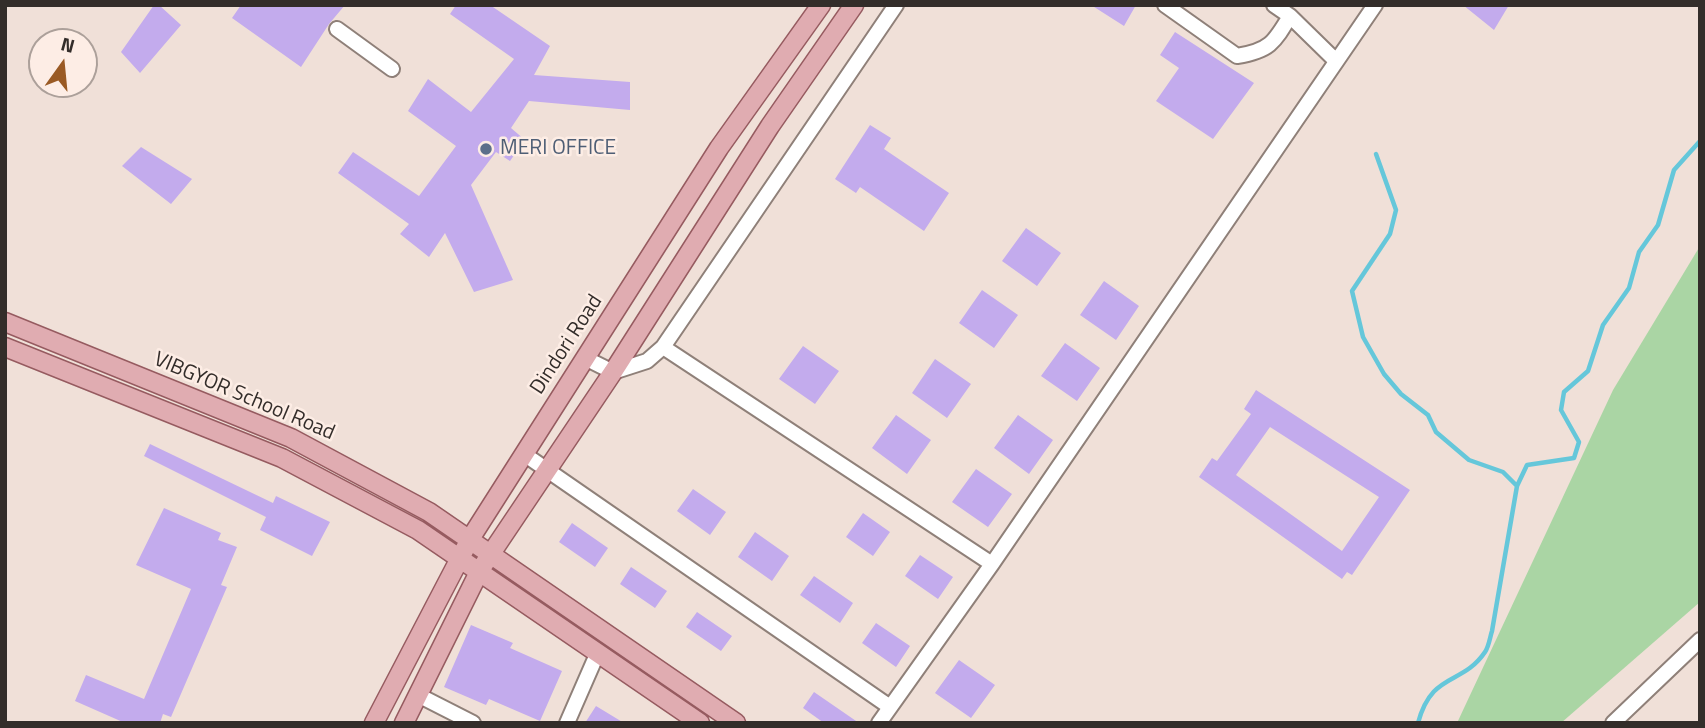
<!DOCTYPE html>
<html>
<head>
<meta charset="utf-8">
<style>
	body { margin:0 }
	#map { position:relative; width:1705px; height:728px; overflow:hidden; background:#f0e0d8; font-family:"Titillium Web",sans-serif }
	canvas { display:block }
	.frame { position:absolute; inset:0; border:7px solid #332d2a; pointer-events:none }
	.north { position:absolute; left:28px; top:28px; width:70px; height:70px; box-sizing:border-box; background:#fdede5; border:2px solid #aca09a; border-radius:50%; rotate:15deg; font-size:19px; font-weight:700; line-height:28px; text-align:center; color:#332d2a }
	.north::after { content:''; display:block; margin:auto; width:24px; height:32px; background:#9a5a24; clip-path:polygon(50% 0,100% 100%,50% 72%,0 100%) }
</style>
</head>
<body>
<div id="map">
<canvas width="1705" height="728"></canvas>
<div class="frame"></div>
<div class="north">N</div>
</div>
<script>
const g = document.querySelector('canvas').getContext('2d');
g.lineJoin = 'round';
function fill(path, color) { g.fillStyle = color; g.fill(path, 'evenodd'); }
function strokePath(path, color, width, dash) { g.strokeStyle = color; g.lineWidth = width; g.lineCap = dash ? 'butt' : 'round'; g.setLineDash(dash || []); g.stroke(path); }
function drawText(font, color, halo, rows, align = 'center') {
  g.font = font + ' "Titillium Web",sans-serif'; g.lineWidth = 5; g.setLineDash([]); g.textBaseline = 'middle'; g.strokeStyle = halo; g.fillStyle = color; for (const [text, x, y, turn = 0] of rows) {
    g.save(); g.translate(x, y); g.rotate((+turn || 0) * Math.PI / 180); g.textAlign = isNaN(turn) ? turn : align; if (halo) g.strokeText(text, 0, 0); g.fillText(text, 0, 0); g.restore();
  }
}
fill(new Path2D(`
	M 1700,246 L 1700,602 L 1561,723 L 1457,723 L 1613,390 Z`), '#aad5a4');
strokePath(new Path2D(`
	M 1376,154 L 1396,210 L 1390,234 L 1352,291 L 1363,337 L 1384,374 L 1401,394 L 1428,415 L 1436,432 L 1469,460 L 1503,472 L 1517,486 L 1492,631 C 1490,637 1489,646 1485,652 C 1462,686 1432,671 1418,723
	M 1517,486 L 1527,465 L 1574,458 L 1579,442 L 1561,410 L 1564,392 L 1588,371 L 1603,325 L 1629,288 L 1639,252 L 1658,225 L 1674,170 L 1700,141`), '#65c7da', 4.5);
fill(new Path2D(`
	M 154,5 L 159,5 L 181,25 L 140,73 L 121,52 Z
	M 241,5 L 345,5 L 329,24 L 301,67 L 232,18 Z
	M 456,5 L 490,5 L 550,46 L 534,75 L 630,82 L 630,110 L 529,101 L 511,128 L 525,140 L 510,161 L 496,152 L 471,185 L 513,280 L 474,292 L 445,233 L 429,257 L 400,234 L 409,224 L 338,173 L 353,152 L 419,196 L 456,146 L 408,111 L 428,79 L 471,112 L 514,59 L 450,14 Z
	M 1091,5 L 1136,5 L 1124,26 Z
	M 1463,5 L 1509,5 L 1494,30 Z
	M 1175,32 L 1254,83 L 1213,139 L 1156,101 L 1179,68 L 1160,55 Z
	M 870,125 L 891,138 L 884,149 L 949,193 L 924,231 L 860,187 L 856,193 L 835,179 Z
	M 141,147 L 192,179 L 171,204 L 122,166 Z
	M 1026,228 L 1061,253 L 1037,286 L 1002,261 Z
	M 1104,281 L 1139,306 L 1116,340 L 1080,315 Z
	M 982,290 L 1018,315 L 994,348 L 959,323 Z
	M 1065,343 L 1100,368 L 1077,401 L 1041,376 Z
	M 803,346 L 839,371 L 815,404 L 779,379 Z
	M 935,359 L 971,384 L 947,418 L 912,393 Z
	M 1256,390 L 1410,490 L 1352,575 L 1347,572 L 1342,579 L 1199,477 L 1212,458 L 1217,461 L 1251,414 L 1244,409 ZM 1270,427 L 1379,497 L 1342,551 L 1236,475 Z
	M 896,415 L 931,440 L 907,474 L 872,448 Z
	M 1018,415 L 1053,440 L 1029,474 L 994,448 Z
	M 150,444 L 273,503 L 276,496 L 330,522 L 312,556 L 260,530 L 266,517 L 144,456 Z
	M 976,469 L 1012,494 L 988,527 L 952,502 Z
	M 693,489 L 726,512 L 710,535 L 677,511 Z
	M 164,508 L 221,533 L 218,540 L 237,547 L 221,585 L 227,587 L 171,717 L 163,714 L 160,723 L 125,723 L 75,701 L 86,675 L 144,699 L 191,589 L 136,565 Z
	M 863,513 L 890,532 L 873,556 L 846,537 Z
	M 572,523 L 608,548 L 595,567 L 559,542 Z
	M 755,532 L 789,556 L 772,581 L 738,557 Z
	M 920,555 L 953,577 L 938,599 L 905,576 Z
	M 631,567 L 667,591 L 655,608 L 620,584 Z
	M 814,576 L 853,603 L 840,623 L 800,595 Z
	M 697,612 L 732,636 L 721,651 L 686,627 Z
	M 876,623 L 910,646 L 896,667 L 862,643 Z
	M 471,625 L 513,643 L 510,648 L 562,671 L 540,721 L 489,699 L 486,705 L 444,687 Z
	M 959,660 L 995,685 L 971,718 L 935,693 Z
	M 814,692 L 859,723 L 824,723 L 803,708 Z
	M 596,706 L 624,723 L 585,723 Z`), '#c3abed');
const minor = new Path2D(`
	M 1165,5 L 1237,56 C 1269,51 1274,43 1290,16 L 1336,61
	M 1274,5 L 1290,16
	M 337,29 L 392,69
	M 663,347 L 992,564
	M 585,358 L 613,372 L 647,361 L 663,347 L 896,5
	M 524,454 L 890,707
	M 418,695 L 473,723
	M 567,723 L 598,652
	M 879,723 L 992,564 L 1375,5
	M 1613,723 L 1700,640`);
const major = new Path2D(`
	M 5,322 L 291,438 L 429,512 L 736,723
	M 5,347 L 282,458 L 418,530 L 700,723
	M 374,723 L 470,539 L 719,148 L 821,5
	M 404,723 L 480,570 L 613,372 L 770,126 L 854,5`);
strokePath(minor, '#8f8079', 18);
strokePath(major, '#965b60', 21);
strokePath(minor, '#fff', 14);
strokePath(major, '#e0acb1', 18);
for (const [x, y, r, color] of [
	[486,149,7,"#5c6f8a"]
]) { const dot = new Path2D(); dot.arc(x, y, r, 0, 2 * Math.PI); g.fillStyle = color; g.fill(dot); strokePath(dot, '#fdede5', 2.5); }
drawText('21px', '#4e5e75', '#fdede5', [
	["MERI OFFICE",500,149]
], 'left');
drawText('21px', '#332d2a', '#fdede5', [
	["Dindori Road",567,345,-57],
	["VIBGYOR School Road",244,397,23]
]);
</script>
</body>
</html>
